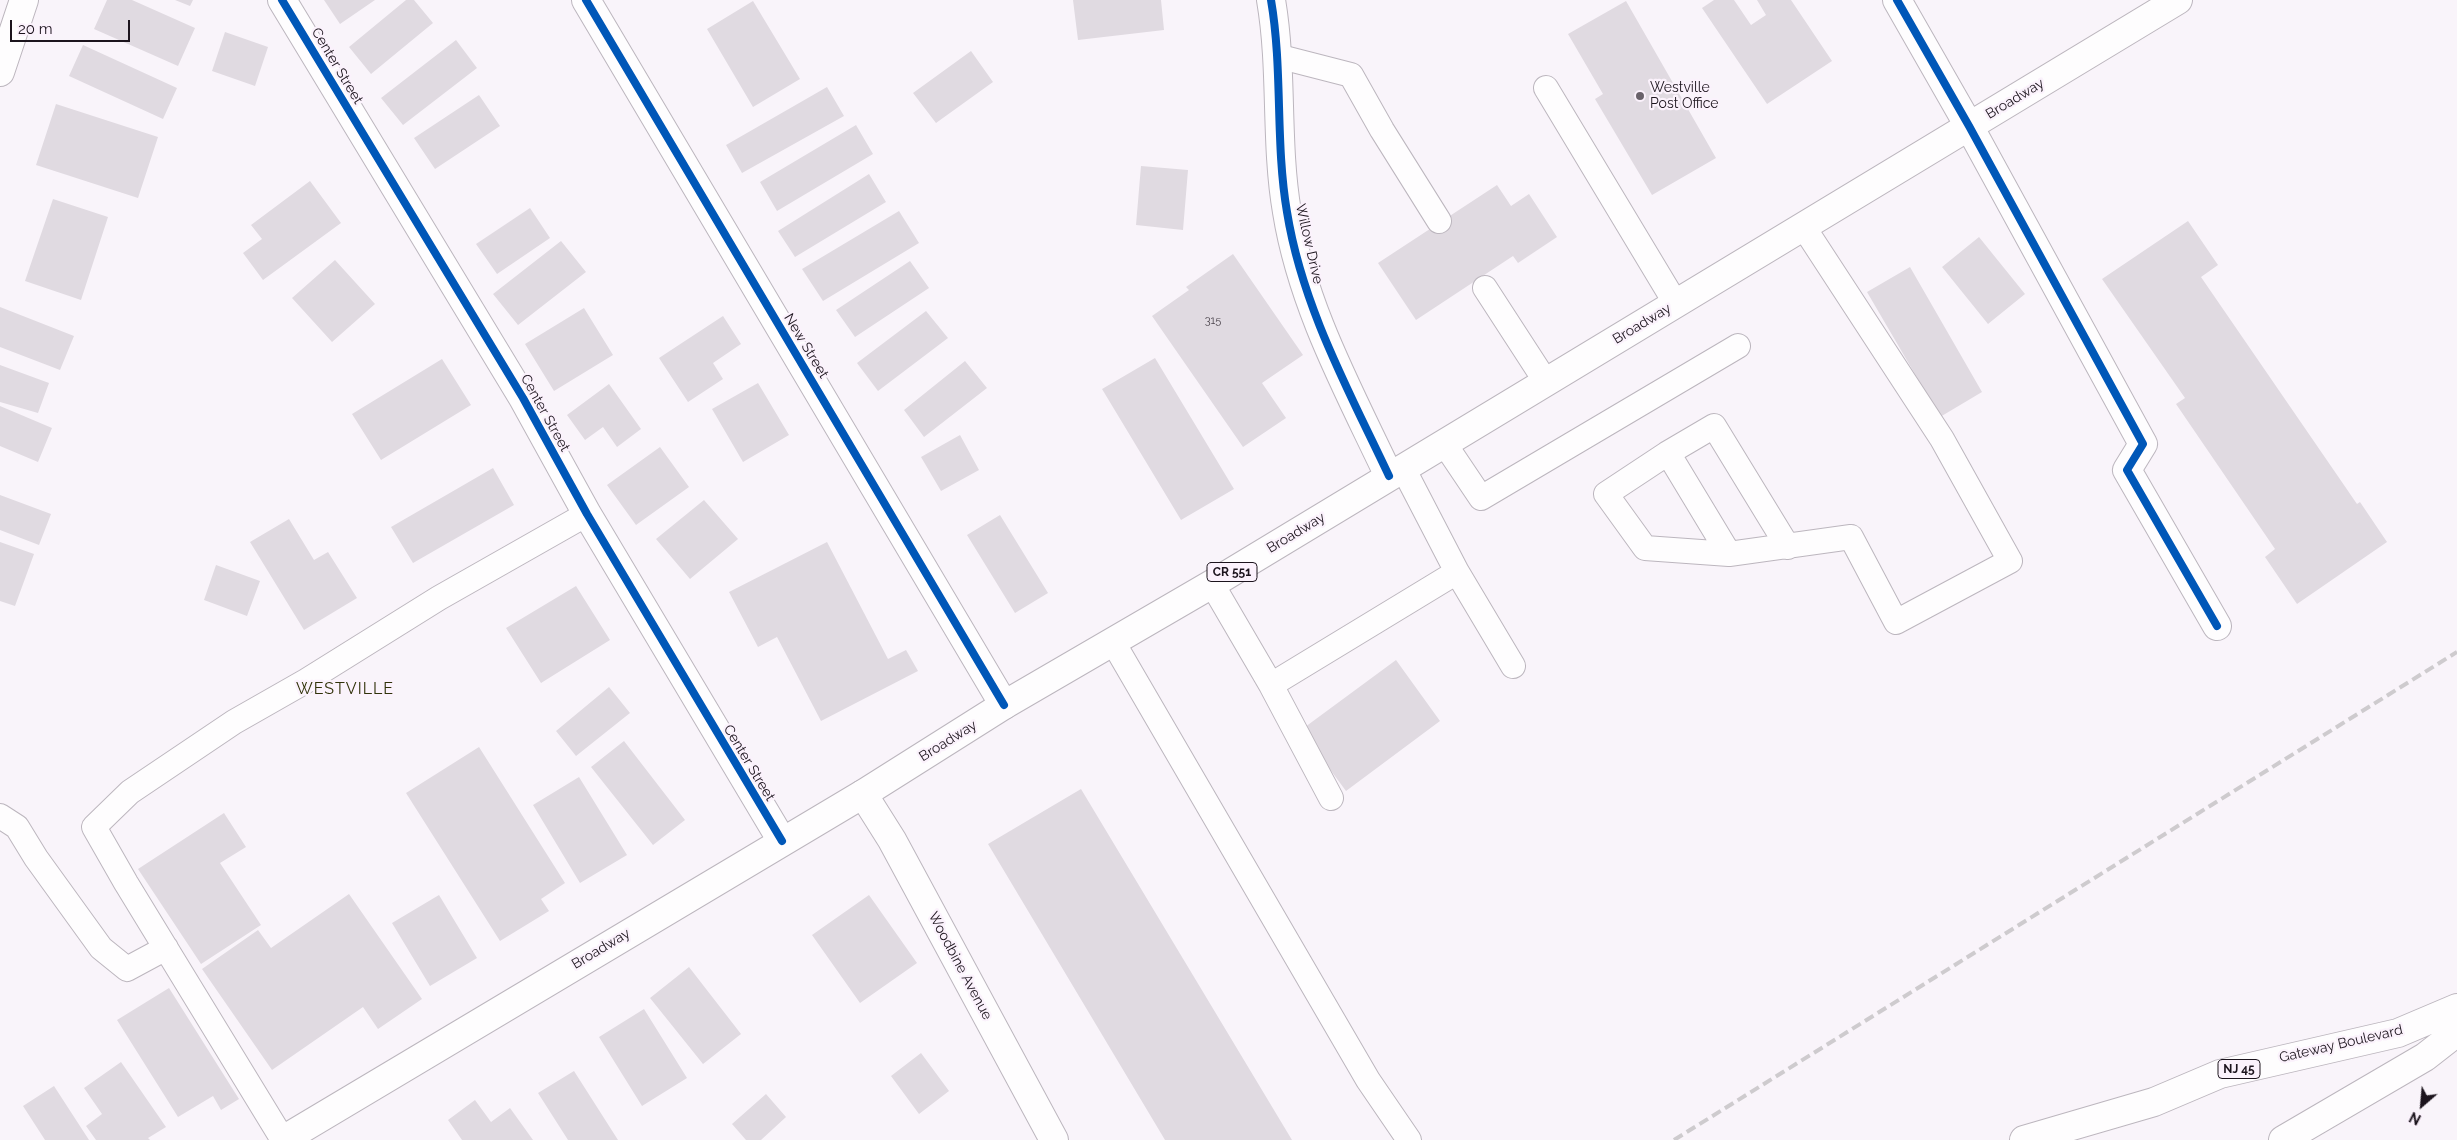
<!DOCTYPE html>
<html>
<head>
<meta charset="utf-8">
<style>
	body { margin:0 }
	#map { position:relative; width:2457px; height:1140px; overflow:hidden; background:#f9f4fa; font-family:Raleway,sans-serif }
	canvas { display:block }
	.north { position:absolute; left:2397px; top:1080px; width:50px; height:50px; -webkit-text-stroke:4px #fbf2fc; paint-order:stroke; rotate:207deg; font-size:14px; font-weight:700; line-height:20px; text-align:center; color:#1c141d }
	.north::after { content:''; display:block; margin:auto; width:18px; height:22px; background:#1c141d; clip-path:polygon(50% 0,100% 100%,50% 72%,0 100%) }
	.scale { position:absolute; left:10px; top:20px; width:120px; height:22px; box-sizing:border-box; border:2px solid #1c141d; border-top:0; padding-left:6px; font-size:15px; line-height:18px; white-space:nowrap; color:#1c141d; -webkit-text-stroke:4px #fbf2fc; paint-order:stroke }
</style>
</head>
<body>
<div id="map">
<canvas width="2457" height="1140"></canvas>
<div class="north">N</div>
<div class="scale">20 m</div>
</div>
<script>
const g = document.querySelector('canvas').getContext('2d');
g.lineJoin = 'round';
function fill(path, color) { g.fillStyle = color; g.fill(path, 'evenodd'); }
function strokePath(path, color, width, dash) { g.strokeStyle = color; g.lineWidth = width; g.lineCap = dash ? 'butt' : 'round'; g.setLineDash(dash || []); g.stroke(path); }
function drawText(font, color, halo, rows, align = 'center') {
  g.font = font + ' Raleway,sans-serif'; g.lineWidth = 4.5; g.setLineDash([]); g.textBaseline = 'middle'; g.strokeStyle = halo; g.fillStyle = color; for (const [text, x, y, turn = 0] of rows) {
    g.save(); g.translate(x, y); g.rotate((+turn || 0) * Math.PI / 180); g.textAlign = isNaN(turn) ? turn : align; if (halo) g.strokeText(text, 0, 0); g.fillText(text, 0, 0); g.restore();
  }
}
fill(new Path2D(`
	M 107,0 L 132,0 L 195,28 L 178,66 L 94,29 Z
	M 175,0 L 193,0 L 190,6 Z
	M 324,0 L 375,0 L 340,24 Z
	M 406,0 L 414,0 L 433,23 L 371,74 L 349,47 Z
	M 1073,0 L 1161,0 L 1164,30 L 1078,40 Z
	M 1714,0 L 1734,0 L 1751,25 L 1766,15 L 1757,0 L 1791,0 L 1832,61 L 1767,104 L 1702,8 Z
	M 753,1 L 800,79 L 753,107 L 707,29 Z
	M 1626,1 L 1716,158 L 1652,195 L 1595,99 L 1603,94 L 1568,34 Z
	M 225,32 L 268,47 L 255,86 L 212,71 Z
	M 456,40 L 477,68 L 403,125 L 381,98 Z
	M 83,45 L 177,88 L 163,119 L 69,76 Z
	M 971,51 L 993,82 L 936,123 L 913,93 Z
	M 827,87 L 844,116 L 742,173 L 726,145 Z
	M 479,95 L 500,126 L 435,169 L 414,138 Z
	M 56,104 L 158,137 L 138,198 L 36,165 Z
	M 856,125 L 873,154 L 777,211 L 760,182 Z
	M 1141,166 L 1188,170 L 1183,230 L 1136,225 Z
	M 869,174 L 886,202 L 795,257 L 778,231 Z
	M 310,181 L 341,223 L 263,280 L 243,253 L 262,239 L 251,225 Z
	M 1497,185 L 1511,206 L 1529,194 L 1557,237 L 1518,263 L 1513,256 L 1416,320 L 1378,263 Z
	M 53,199 L 108,217 L 81,300 L 25,281 Z
	M 530,208 L 550,238 L 497,274 L 476,244 Z
	M 899,211 L 919,243 L 823,301 L 802,269 Z
	M 2188,221 L 2218,265 L 2201,277 L 2357,504 L 2360,502 L 2387,542 L 2297,604 L 2265,557 L 2275,549 L 2176,404 L 2185,398 L 2102,279 Z
	M 1979,237 L 2025,294 L 1988,324 L 1942,267 Z
	M 561,241 L 586,272 L 518,325 L 493,294 Z
	M 1233,254 L 1303,355 L 1262,383 L 1286,418 L 1243,447 L 1152,316 L 1189,290 L 1186,287 Z
	M 335,260 L 375,304 L 332,342 L 292,298 Z
	M 910,261 L 929,288 L 855,337 L 836,310 Z
	M 1910,267 L 1982,392 L 1940,417 L 1867,292 Z
	M 0,307 L 74,336 L 60,370 L 0,347 Z
	M 584,308 L 613,355 L 554,391 L 525,344 Z
	M 926,311 L 948,338 L 878,391 L 857,363 Z
	M 723,316 L 741,344 L 713,363 L 723,379 L 688,402 L 659,358 Z
	M 1155,358 L 1234,489 L 1181,520 L 1102,389 Z
	M 442,359 L 471,405 L 381,460 L 352,414 Z
	M 965,361 L 987,388 L 924,437 L 904,410 Z
	M 0,365 L 49,383 L 38,413 L 0,402 Z
	M 758,383 L 789,435 L 743,462 L 712,409 Z
	M 609,384 L 641,429 L 617,447 L 603,427 L 585,440 L 567,415 Z
	M 0,406 L 52,428 L 38,462 L 0,446 Z
	M 960,435 L 979,470 L 941,491 L 921,457 Z
	M 660,447 L 689,487 L 636,525 L 607,485 Z
	M 493,468 L 514,505 L 413,563 L 391,527 Z
	M 0,495 L 51,514 L 39,545 L 0,530 Z
	M 704,500 L 738,539 L 690,579 L 656,539 Z
	M 1000,515 L 1048,593 L 1015,613 L 967,535 Z
	M 289,519 L 314,560 L 328,552 L 357,598 L 304,630 L 250,542 Z
	M 0,542 L 34,554 L 15,606 L 0,601 Z
	M 827,542 L 888,659 L 906,650 L 918,671 L 821,721 L 777,637 L 758,647 L 729,592 Z
	M 216,565 L 260,581 L 247,616 L 204,600 Z
	M 576,586 L 610,640 L 541,683 L 506,628 Z
	M 1396,660 L 1440,721 L 1346,791 L 1301,730 Z
	M 609,687 L 630,713 L 576,756 L 556,731 Z
	M 624,741 L 685,820 L 653,845 L 591,767 Z
	M 479,747 L 565,883 L 541,899 L 549,911 L 500,941 L 406,793 Z
	M 579,777 L 627,855 L 580,883 L 533,805 Z
	M 1081,789 L 1292,1140 L 1165,1140 L 988,844 Z
	M 224,813 L 246,847 L 220,863 L 261,925 L 201,964 L 138,869 Z
	M 349,894 L 422,999 L 378,1029 L 363,1007 L 272,1070 L 202,969 L 258,930 L 271,948 Z
	M 439,895 L 477,958 L 430,986 L 392,923 Z
	M 869,895 L 917,963 L 860,1003 L 812,935 Z
	M 689,967 L 741,1034 L 703,1064 L 650,998 Z
	M 169,988 L 239,1099 L 221,1110 L 213,1096 L 178,1117 L 117,1020 Z
	M 644,1009 L 687,1078 L 642,1106 L 599,1037 Z
	M 921,1053 L 949,1091 L 919,1114 L 891,1076 Z
	M 121,1062 L 166,1127 L 148,1138 L 150,1140 L 96,1140 L 86,1126 L 102,1114 L 84,1088 Z
	M 574,1071 L 618,1140 L 568,1140 L 538,1093 Z
	M 54,1086 L 89,1140 L 45,1140 L 23,1106 Z
	M 766,1094 L 786,1117 L 761,1140 L 746,1140 L 732,1124 Z
	M 475,1100 L 491,1122 L 510,1108 L 533,1140 L 462,1140 L 448,1120 Z`), '#e0dae1');
const lane = new Path2D(`
	M 1277,56 L 1351,75 L 1382,130 L 1439,221
	M 1546,88 L 1676,304
	M 1485,288 L 1546,382
	M 1444,443 L 1481,498 L 1738,346
	M 1668,453 L 1729,554
	M 1788,547 L 1714,426 L 1668,453 L 1606,494 L 1645,548 L 1729,554 L 1851,537 L 1896,622 L 2010,561 L 1942,439 L 1803,226
	M 1457,572 L 1513,666
	M 1212,584 L 1271,685 L 1457,572 L 1403,468
	M 1113,642 L 1368,1080 L 1409,1140
	M 1271,685 L 1331,798
	M 0,816 L 17,827 L 36,858 L 101,948 L 127,969 L 166,948
	M 283,1140 L 126,883 L 94,827 L 130,792 L 234,722 L 306,681 L 439,598 L 587,514`);
const street = new Path2D(`
	M 282,0 L 523,398 L 587,514 L 782,841
	M 586,0 L 1004,705
	M 1271,0 C 1283,70 1275,142 1287,212 C 1302,306 1349,391 1389,476
	M 1897,0 L 1969,126 L 2143,444 L 2127,470 L 2217,626
	M 863,794 L 892,840 L 1054,1140`);
const primary = new Path2D(`
	M 0,72 L 24,0
	M 283,1140 L 863,794 L 1004,705 L 1212,584 L 2178,0
	M 2024,1140 L 2154,1102 L 2220,1074 L 2398,1033 L 2457,1008
	M 2283,1140 L 2425,1057 L 2457,1032`);
strokePath(lane, '#bcb6be', 26);
strokePath(street, '#bcb6be', 30);
strokePath(primary, '#bcb6be', 30);
strokePath(lane, '#fefdfe', 24);
strokePath(street, '#fefdfe', 28);
strokePath(primary, '#fefdfe', 28);
strokePath(new Path2D(`
	M 1674,1140 L 2457,652`), '#cecbce', 4, [10, 5]);
strokePath(new Path2D(`
	M 282,0 L 523,398 L 587,514 L 782,841
	M 586,0 L 1004,705
	M 1271,0 C 1283,70 1275,142 1287,212 C 1302,306 1349,391 1389,476
	M 1897,0 L 1969,126 L 2143,444 L 2127,470 L 2217,626`), '#0057b8', 8);
for (const [x, y, r, color] of [
	[1640,96,5,"#69626a"]
]) { const dot = new Path2D(); dot.arc(x, y, r, 0, 2 * Math.PI); g.fillStyle = color; g.fill(dot); strokePath(dot, '#fbf2fc', 2); }
drawText('11px', '#4d464e', null, [
	["315",1213,321]
]);
for (const [x, y, w] of [
	[1232,572,50],
	[2239,1069,42]
]) { const box = new Path2D(); box.roundRect(x - w / 2, y - 9.5, w, 19, 4); g.fillStyle = '#fbf2fc'; g.fill(box); strokePath(box, '#1c141d', 1); }
drawText('bold 12px', '#1c141d', null, [
	["CR 551",1232,572],
	["NJ 45",2239,1069]
]);
drawText('14px', '#1c141d', '#fbf2fc', [
	["Center Street",337,66,59],
	["Broadway",2015,99,-31],
	["Willow Drive",1309,244,77],
	["Broadway",1642,324,-31],
	["New Street",806,346,59],
	["Center Street",545,413,61],
	["Broadway",1296,533,-31],
	["Broadway",948,741,-32],
	["Center Street",749,763,59],
	["Broadway",601,949,-31],
	["Woodbine Avenue",960,966,62],
	["Gateway Boulevard",2341,1044,-13]
]);
drawText('14px', '#1c141d', '#fbf2fc', [
	["Westville",1650,88],
	["Post Office",1650,104]
], 'left');
g.letterSpacing = '1px';
drawText('16px', '#2f3208', '#fbf2fc', [
	["WESTVILLE",345,689]
]);
g.letterSpacing = '0px';
</script>
</body>
</html>
